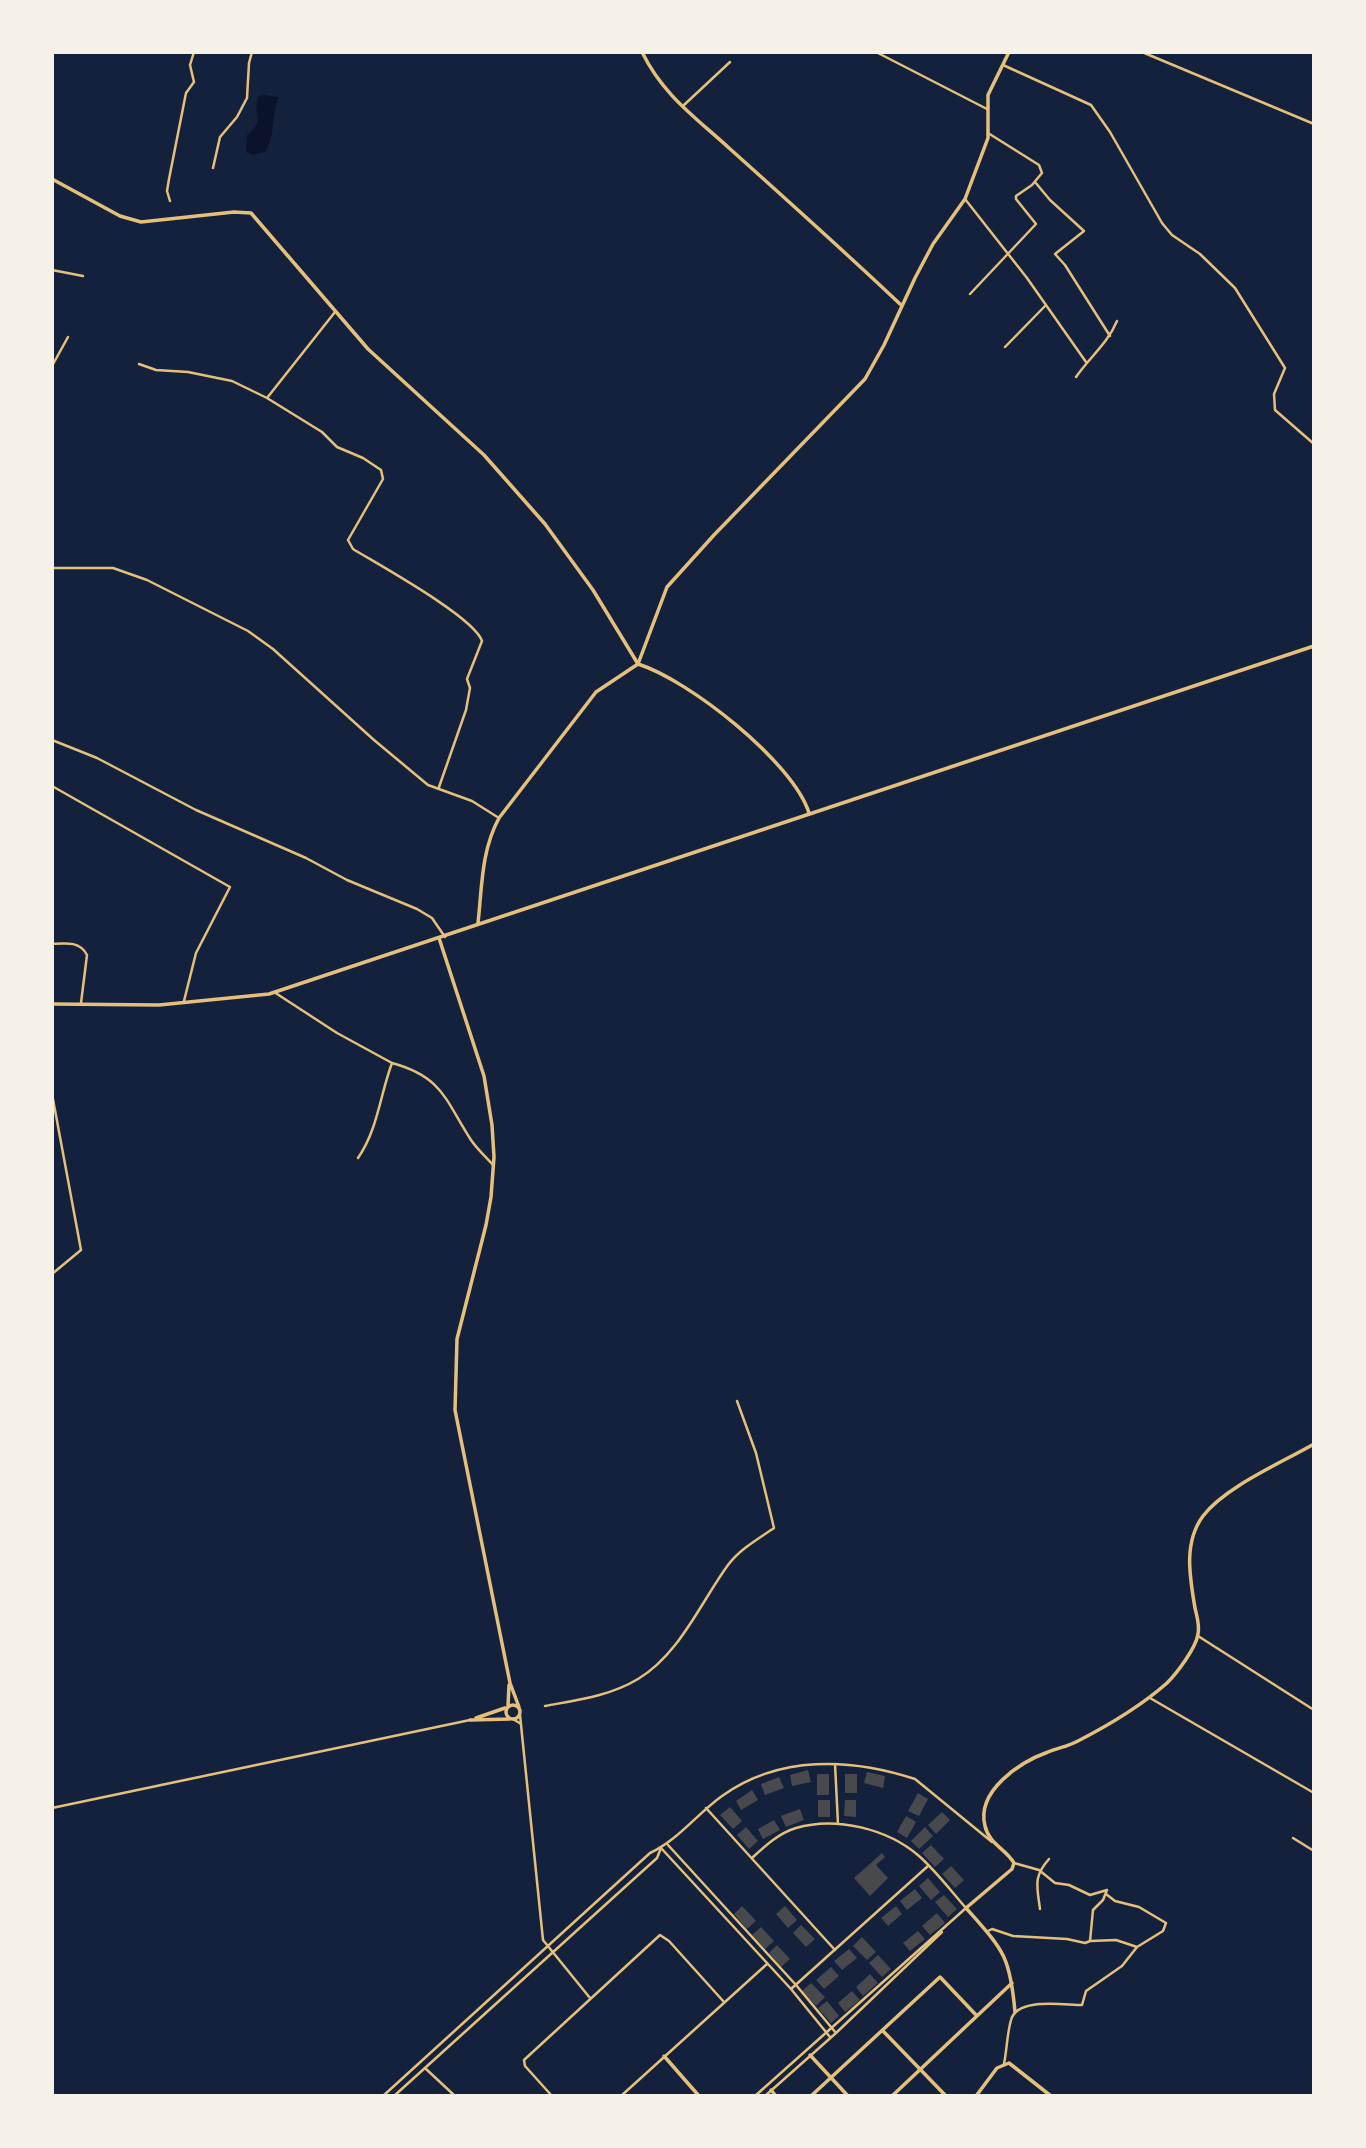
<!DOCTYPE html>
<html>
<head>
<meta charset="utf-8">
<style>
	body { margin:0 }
	#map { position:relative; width:1366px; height:2148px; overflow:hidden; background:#14213d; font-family:Cabin,sans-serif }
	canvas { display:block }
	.frame { position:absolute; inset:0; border:54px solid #f6f1e7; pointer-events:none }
</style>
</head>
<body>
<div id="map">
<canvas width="1366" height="2148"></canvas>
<div class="frame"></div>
</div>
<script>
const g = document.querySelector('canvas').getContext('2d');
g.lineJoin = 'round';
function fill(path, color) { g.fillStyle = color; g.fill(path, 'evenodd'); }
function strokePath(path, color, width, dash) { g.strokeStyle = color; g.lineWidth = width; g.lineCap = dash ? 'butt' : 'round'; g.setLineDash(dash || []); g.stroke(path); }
fill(new Path2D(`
	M 263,95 L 279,97 C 271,114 276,135 265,152 L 252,155 L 246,152 L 247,135 C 267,118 252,117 258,97 Z`), '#0b132b');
fill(new Path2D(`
	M 808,1770 L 811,1782 L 792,1786 L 790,1775 Z
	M 867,1772 L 885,1776 L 883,1788 L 864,1783 Z
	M 817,1774 L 829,1774 L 829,1795 L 817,1795 Z
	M 845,1774 L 857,1774 L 857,1793 L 845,1793 Z
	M 779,1777 L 784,1788 L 765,1795 L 761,1784 Z
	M 752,1790 L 758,1800 L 741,1810 L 736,1801 Z
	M 918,1793 L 928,1799 L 919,1816 L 908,1811 Z
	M 818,1800 L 830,1800 L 830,1817 L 818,1817 Z
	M 845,1800 L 856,1800 L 856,1817 L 844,1816 Z
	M 730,1807 L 742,1821 L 733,1829 L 720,1815 Z
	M 800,1809 L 804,1820 L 786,1827 L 781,1816 Z
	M 942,1812 L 950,1820 L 936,1834 L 928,1825 Z
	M 906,1816 L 916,1822 L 907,1838 L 897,1832 Z
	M 774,1820 L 780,1830 L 763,1839 L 758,1829 Z
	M 746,1827 L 758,1841 L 749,1849 L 737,1835 Z
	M 925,1827 L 933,1836 L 919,1849 L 911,1841 Z
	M 931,1845 L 944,1859 L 935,1867 L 922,1853 Z
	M 882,1853 L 885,1857 L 876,1865 L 888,1878 L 870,1896 L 854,1878 Z
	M 951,1866 L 964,1880 L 955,1888 L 942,1874 Z
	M 928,1878 L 940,1892 L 931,1900 L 919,1886 Z
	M 915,1889 L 922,1898 L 907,1910 L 900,1901 Z
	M 944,1895 L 957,1909 L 948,1917 L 935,1902 Z
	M 742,1906 L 756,1921 L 747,1929 L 734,1914 Z
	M 785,1906 L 797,1920 L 788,1928 L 776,1914 Z
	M 896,1906 L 902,1914 L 888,1926 L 881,1918 Z
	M 937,1913 L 945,1923 L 930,1935 L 922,1926 Z
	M 801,1925 L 815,1939 L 806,1947 L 793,1933 Z
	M 761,1927 L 774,1941 L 765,1949 L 752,1935 Z
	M 918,1931 L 925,1939 L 910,1951 L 903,1943 Z
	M 862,1937 L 876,1952 L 867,1960 L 853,1946 Z
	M 777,1945 L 790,1959 L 781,1967 L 769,1953 Z
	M 849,1949 L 857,1958 L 842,1970 L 834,1961 Z
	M 878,1955 L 891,1969 L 882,1977 L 869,1963 Z
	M 831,1967 L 839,1976 L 824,1989 L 816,1980 Z
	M 870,1974 L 878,1983 L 863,1996 L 856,1987 Z
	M 811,1983 L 825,1997 L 816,2006 L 802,1991 Z
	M 852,1991 L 860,2000 L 845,2012 L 838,2003 Z
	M 827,2001 L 839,2016 L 831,2023 L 818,2008 Z`), '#48494c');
strokePath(new Path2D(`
	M 876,52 L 987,109
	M 1142,52 L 1314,124
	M 1003,65 L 1091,105 L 1110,132 L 1162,223 L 1172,235 L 1200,254 L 1235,288 L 1285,368 L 1274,394 L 1275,410 L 1314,444
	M 684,105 L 730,62
	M 213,168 L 220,137 L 237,117 L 247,98 L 249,63 L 252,52
	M 1035,182 L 1050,200 L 1084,231 L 1055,254 L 1065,265 L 1110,336
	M 965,199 L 1027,278 L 1086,362
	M 170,201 L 167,191 L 169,179 L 186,93 L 194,82 L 190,65 L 194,52
	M 52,270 L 83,276
	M 970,294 L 1036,224 L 1016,199 L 1016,196 L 1032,185 L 1042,173 L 1039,165 L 988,133
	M 1005,347 L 1045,306
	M 139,364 L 156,370 L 188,372 L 232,381 L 267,398 L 322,432 L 337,447 L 363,458 L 381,470 L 383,479 L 348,540 L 353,549 C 379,565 474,617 482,641 L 467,679 L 470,688 L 466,710 L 439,787
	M 52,366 L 68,337
	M 1076,377 C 1089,358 1108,343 1117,321
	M 267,398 L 335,312
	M 52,568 L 113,568 L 147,580 L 248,631 L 273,649 L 374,740 L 428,785 L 472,801 L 499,818
	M 52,740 L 97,758 L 196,810 L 306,858 L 347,880 L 417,909 L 432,918 L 445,937
	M 52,786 L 230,887 L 196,953 L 184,1001
	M 52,944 C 66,943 80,941 87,955 L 81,1003
	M 274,992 L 337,1033 L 392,1063 C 380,1095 378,1129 358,1158
	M 392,1063 C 443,1077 445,1100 471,1140 C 477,1149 486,1157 493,1165
	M 52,1094 L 81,1250 L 52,1274
	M 1198,1636 L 1314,1710
	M 1150,1698 L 1314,1793
	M 545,1706 C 577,1700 610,1696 638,1679 C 679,1655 701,1602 728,1565 C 740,1549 758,1539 774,1528 L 756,1453 L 737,1401
	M 520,1715 L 543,1940 L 590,1998
	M 513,1719 L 521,1724
	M 835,1764 L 838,1824
	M 52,1808 L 470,1720
	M 706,1808 L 835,1950
	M 1293,1838 L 1314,1851
	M 668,1845 L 796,1985 L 836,2033
	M 661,1848 L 791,1989 L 830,2037
	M 752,1858 C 765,1846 779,1833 796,1828 C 836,1816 888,1829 919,1856 C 936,1871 951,1891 966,1908
	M 1014,1863 L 1039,1870 L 1055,1883 L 1069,1885 L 1090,1895 L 1107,1890
	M 1040,1909 C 1037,1886 1033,1877 1049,1859
	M 988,1931 L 992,1929 L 1013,1936 L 1067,1939 L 1085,1943 L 1090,1941 L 1093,1910 L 1103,1900 L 1107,1890
	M 1090,1941 L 1116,1940 L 1137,1947
	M 791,1989 L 928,1866
	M 1004,2064 C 1007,2049 1007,2034 1011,2020 C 1017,1997 1063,2005 1082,2005 L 1086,1991 L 1122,1966 L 1137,1947 L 1163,1931 L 1166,1923 L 1139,1907 L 1115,1901 L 1106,1894
	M 426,2069 L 455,2096
	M 383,2096 L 650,1853 C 678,1840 697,1814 722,1796 C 779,1755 851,1758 915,1779 L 992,1842
	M 394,2096 L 657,1858 L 661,1848
	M 552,2096 L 525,2066 L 524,2060 L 660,1935 L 669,1941 L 724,2002
	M 621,2096 L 767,1964
	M 755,2096 L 966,1908
	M 765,2096 L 836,2033 L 942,1932`), '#e5c07b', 2.5);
strokePath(new Path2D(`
	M 642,52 C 663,95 695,117 729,148 C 786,199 844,251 900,304
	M 52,179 L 120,216 L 141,222 L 234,212 L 251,213 L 368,349 L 484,455 L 545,524 L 593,590 L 638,664 C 689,680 793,762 809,813
	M 478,923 C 482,888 481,851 499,818 L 596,692 L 638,664 L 667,587 L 714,535 L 865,379 L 884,345 L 915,278 L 933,244 L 965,199 L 988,138 L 988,95 L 1009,52
	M 439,938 L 484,1076 L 492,1125 L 494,1157 L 491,1197 L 486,1225 L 457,1339 L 455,1410 L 510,1683 L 519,1707
	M506 1712a7 7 0 1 1 14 0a7 7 0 1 1-14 0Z
	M 508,1706 L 509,1685
	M 476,1718 L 505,1708
	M 470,1720 L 510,1719
	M 1015,2012 C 1010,1955 1003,1950 966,1908 L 1012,1869 L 1014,1863 C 1006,1849 989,1844 985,1826 C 976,1791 1020,1762 1048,1752 C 1058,1748 1069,1746 1078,1741 C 1109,1725 1141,1706 1167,1683 C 1177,1673 1196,1648 1198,1634 C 1200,1626 1197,1617 1195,1608 C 1190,1578 1183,1543 1203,1516 C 1225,1487 1281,1463 1314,1444
	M 883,2031 L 946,2096
	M 810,2055 L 848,2096
	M 664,2056 L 699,2096
	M 771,2090 L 776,2096
	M 811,2096 L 940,1977 L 977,2016
	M 892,2096 L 1012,1983
	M 976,2096 L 997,2068 L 1009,2063 L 1051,2096`), '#e5c07b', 3.5);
strokePath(new Path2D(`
	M 52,1004 L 159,1005 L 269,994 L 1314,646`), '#e5c07b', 3.5);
</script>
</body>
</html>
